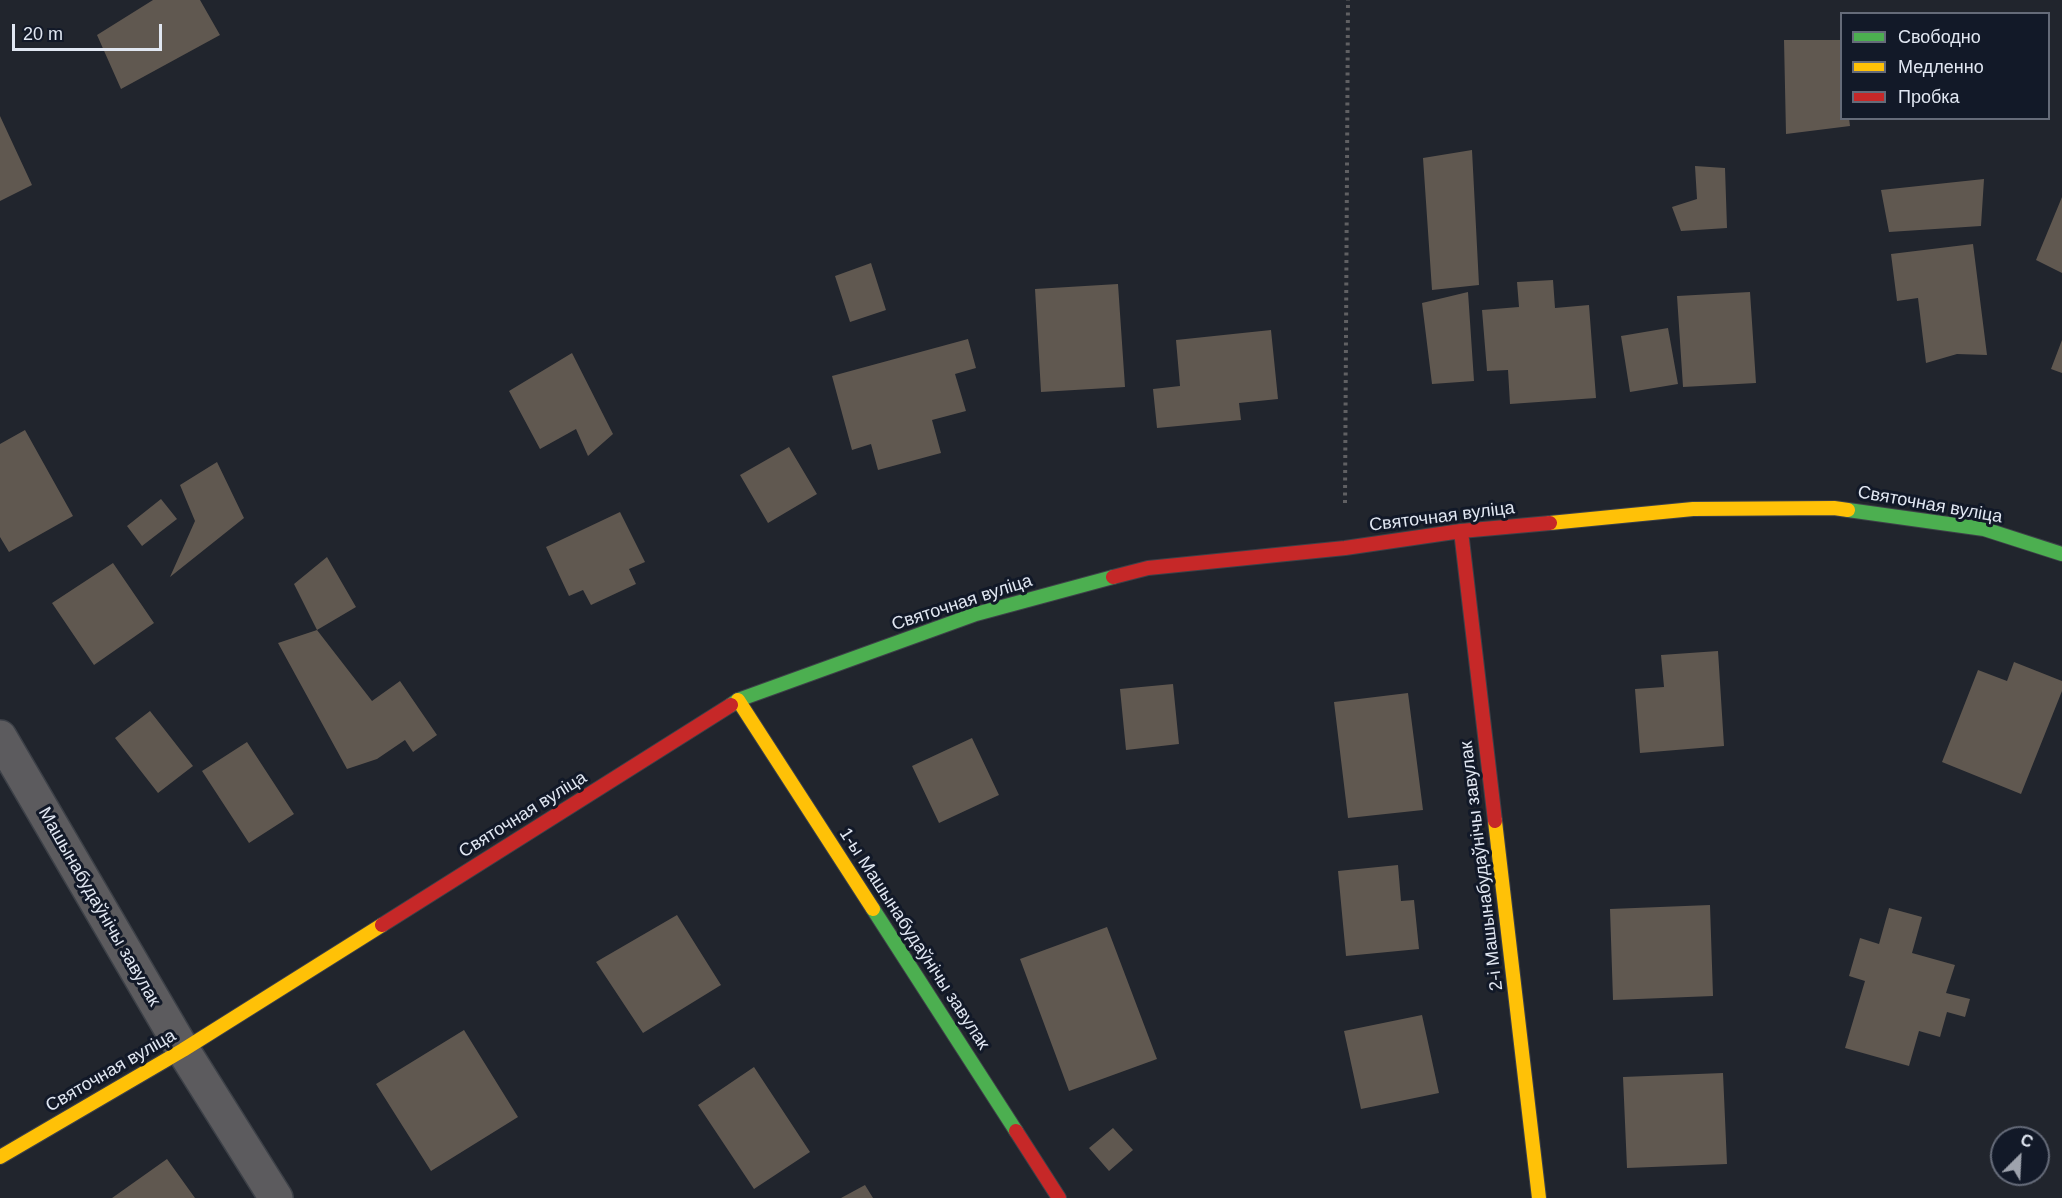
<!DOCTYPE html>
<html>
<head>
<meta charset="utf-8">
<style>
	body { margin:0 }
	#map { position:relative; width:2062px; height:1198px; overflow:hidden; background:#21252d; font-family:Arial,sans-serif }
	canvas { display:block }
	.legend { position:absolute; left:1840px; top:12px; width:210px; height:108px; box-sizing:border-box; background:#121928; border:2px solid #656b79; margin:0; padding:8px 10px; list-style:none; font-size:18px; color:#e1e7f2 }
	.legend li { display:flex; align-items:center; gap:12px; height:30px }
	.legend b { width:30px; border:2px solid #656b79 }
	.north { position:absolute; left:1990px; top:1126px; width:60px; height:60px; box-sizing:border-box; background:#121928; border:2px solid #656b79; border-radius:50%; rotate:24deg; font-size:16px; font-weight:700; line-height:24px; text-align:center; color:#e1e7f2 }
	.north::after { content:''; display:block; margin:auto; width:21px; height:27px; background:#9ea3ad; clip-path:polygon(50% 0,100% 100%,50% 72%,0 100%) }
	.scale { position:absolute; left:12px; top:24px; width:150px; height:27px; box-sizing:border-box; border:3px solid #e1e7f2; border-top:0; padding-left:8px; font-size:18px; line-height:21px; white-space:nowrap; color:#e1e7f2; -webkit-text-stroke:4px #121928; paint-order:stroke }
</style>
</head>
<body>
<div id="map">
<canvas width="2062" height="1198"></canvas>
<ul class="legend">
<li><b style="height:8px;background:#4caf50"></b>Свободно</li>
<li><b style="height:8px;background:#ffc107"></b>Медленно</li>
<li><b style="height:8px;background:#c62828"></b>Пробка</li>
</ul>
<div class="north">С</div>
<div class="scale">20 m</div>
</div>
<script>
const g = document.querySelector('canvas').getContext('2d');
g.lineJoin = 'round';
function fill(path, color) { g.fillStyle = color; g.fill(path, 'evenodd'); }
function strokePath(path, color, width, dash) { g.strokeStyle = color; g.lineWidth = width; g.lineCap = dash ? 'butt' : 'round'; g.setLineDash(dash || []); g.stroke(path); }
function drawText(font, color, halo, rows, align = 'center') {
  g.font = font + ' Arial,sans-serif'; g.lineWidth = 6; g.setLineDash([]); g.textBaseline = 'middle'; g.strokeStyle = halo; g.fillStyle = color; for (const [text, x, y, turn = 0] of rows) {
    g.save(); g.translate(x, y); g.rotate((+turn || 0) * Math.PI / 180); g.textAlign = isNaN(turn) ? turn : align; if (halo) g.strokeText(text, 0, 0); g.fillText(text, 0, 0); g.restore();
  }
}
fill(new Path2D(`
	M 153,0 L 200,0 L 220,35 L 121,89 L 97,35 Z
	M 1784,40 L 1842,40 L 1842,118 L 1849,118 L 1850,126 L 1786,134 Z
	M 0,116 L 32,185 L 0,201 Z
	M 1472,150 L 1479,285 L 1432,290 L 1423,158 Z
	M 1695,166 L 1725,168 L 1727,228 L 1681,231 L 1672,207 L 1697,199 Z
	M 1984,179 L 1981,226 L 1889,232 L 1881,190 Z
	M 2062,197 L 2062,273 L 2036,260 Z
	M 1973,244 L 1987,355 L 1957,354 L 1926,363 L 1918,298 L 1897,301 L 1891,254 Z
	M 871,263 L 886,310 L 850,322 L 835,276 Z
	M 1553,280 L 1555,308 L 1589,305 L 1596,398 L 1510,404 L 1508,370 L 1487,371 L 1482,310 L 1519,307 L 1517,282 Z
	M 1118,284 L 1125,387 L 1041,392 L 1035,289 Z
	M 1468,292 L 1474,381 L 1432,384 L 1422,303 Z
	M 1750,292 L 1756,383 L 1683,387 L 1677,296 Z
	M 1668,328 L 1678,384 L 1630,392 L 1621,336 Z
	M 1271,330 L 1278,399 L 1239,403 L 1241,420 L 1157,428 L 1153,389 L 1180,386 L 1176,340 Z
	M 968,339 L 976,368 L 955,374 L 966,411 L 932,420 L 941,453 L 878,470 L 871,444 L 852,450 L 832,376 Z
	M 2062,340 L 2062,373 L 2051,369 Z
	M 572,353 L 613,434 L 588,456 L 576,429 L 540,449 L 509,391 Z
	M 25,430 L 73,516 L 9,552 L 0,537 L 0,444 Z
	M 789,447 L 817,494 L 768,523 L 740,475 Z
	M 217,462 L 244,518 L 170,577 L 195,521 L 180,485 Z
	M 161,499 L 177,519 L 142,546 L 127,526 Z
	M 620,512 L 645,562 L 629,569 L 636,584 L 591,605 L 583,590 L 569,596 L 546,547 Z
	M 327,557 L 356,607 L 317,630 L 294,584 Z
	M 113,563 L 154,623 L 94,665 L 52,603 Z
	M 317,630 L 372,701 L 400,681 L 437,735 L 413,752 L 405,740 L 377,759 L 347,769 L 278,643 Z
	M 1718,651 L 1724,746 L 1640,753 L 1635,689 L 1664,687 L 1661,655 Z
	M 2014,662 L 2062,681 L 2062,691 L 2021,794 L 1942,762 L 1978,670 L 2007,681 Z
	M 1173,684 L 1179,744 L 1126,750 L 1120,689 Z
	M 1408,693 L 1423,810 L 1348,818 L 1334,702 Z
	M 150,711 L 193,766 L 158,793 L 115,738 Z
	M 972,738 L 999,795 L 939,823 L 912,766 Z
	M 247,742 L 294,814 L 249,843 L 202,771 Z
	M 1398,865 L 1401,901 L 1414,900 L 1419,949 L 1346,956 L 1338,871 Z
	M 1710,905 L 1713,996 L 1613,1000 L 1610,909 Z
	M 1889,908 L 1922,917 L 1912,953 L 1955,965 L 1946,993 L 1970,999 L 1965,1017 L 1947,1012 L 1940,1037 L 1919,1031 L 1909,1066 L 1845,1048 L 1865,981 L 1849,976 L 1860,938 L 1879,944 Z
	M 677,915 L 721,985 L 643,1033 L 596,962 Z
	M 1107,927 L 1157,1059 L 1069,1091 L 1020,959 Z
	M 1422,1015 L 1439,1093 L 1361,1109 L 1344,1031 Z
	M 464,1030 L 518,1117 L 431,1171 L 376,1084 Z
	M 754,1067 L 810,1152 L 754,1189 L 698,1105 Z
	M 1723,1073 L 1727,1164 L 1627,1168 L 1623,1077 Z
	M 1113,1128 L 1133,1150 L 1109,1171 L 1089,1148 Z
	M 167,1159 L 195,1198 L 112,1198 Z
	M 865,1185 L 873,1198 L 841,1198 Z`), '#605850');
const street = new Path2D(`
	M 0,737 L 183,1050 L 276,1198`);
const fast = new Path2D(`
	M 1848,510 L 1984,529 L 2062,554
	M 731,705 L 738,700 L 976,614 L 1113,577
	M 873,909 L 1016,1131`);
const slow = new Path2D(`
	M 1550,523 L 1693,509 L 1834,508 L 1848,510
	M 738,700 L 873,909
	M 1495,821 L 1539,1198
	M 0,1157 L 183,1050 L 382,925`);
const jam = new Path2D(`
	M 1461,531 L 1495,821
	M 1113,577 L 1148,568 L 1345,548 L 1461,531 L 1550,523
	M 382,925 L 731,705
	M 1016,1131 L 1059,1198`);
strokePath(street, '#3d4148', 36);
strokePath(fast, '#3d4148', 16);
strokePath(slow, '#3d4148', 16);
strokePath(jam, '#3d4148', 16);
strokePath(new Path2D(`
	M 1345,503 L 1348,0`), '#606063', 4, [3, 4.5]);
strokePath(street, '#5c5b5e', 33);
strokePath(fast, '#4caf50', 14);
strokePath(slow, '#ffc107', 14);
strokePath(jam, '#c62828', 14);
drawText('18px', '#e1e7f2', '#121928', [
	["Святочная вуліца",1930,505,10],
	["Святочная вуліца",1442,517,-7],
	["Святочная вуліца",962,603,-18],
	["Святочная вуліца",523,815,-32],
	["2-і Машынабудаўнічы завулак",1482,866,-97],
	["Машынабудаўнічы завулак",99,907,60],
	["1-ы Машынабудаўнічы завулак",914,939,57],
	["Святочная вуліца",111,1071,-30]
]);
</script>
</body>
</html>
